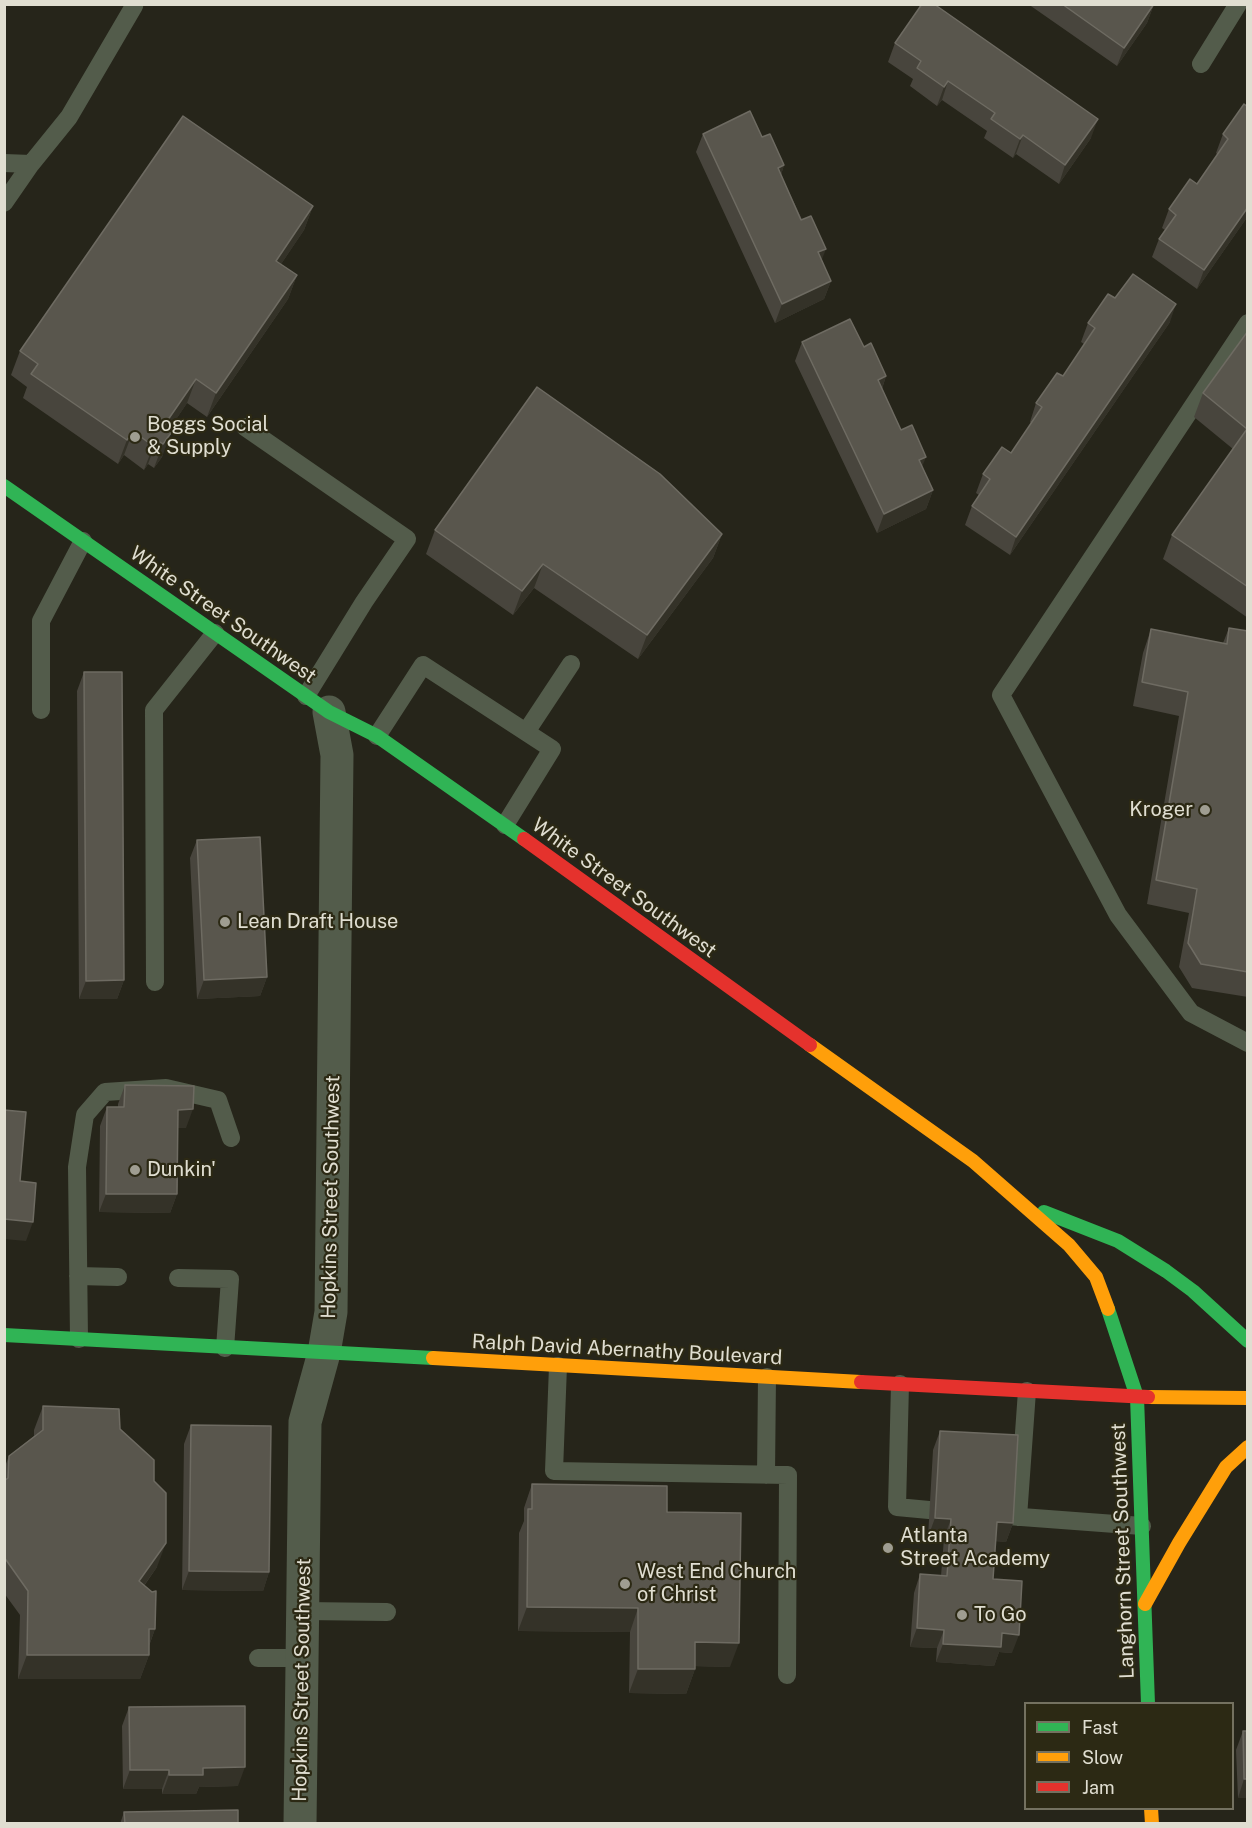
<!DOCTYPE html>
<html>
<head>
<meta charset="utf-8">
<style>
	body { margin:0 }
	#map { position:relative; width:1252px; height:1828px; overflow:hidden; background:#26251a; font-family:"Public Sans",sans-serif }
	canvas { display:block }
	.frame { position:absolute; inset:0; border:6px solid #e0ded1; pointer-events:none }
	.legend { position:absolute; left:1024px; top:1702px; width:210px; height:108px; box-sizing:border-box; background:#2c2914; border:2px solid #747160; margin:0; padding:8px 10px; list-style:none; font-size:18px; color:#e0ded1 }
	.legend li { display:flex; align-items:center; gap:12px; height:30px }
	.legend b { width:30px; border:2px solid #747160 }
</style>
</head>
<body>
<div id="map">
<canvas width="1252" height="1828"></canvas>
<div class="frame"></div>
<ul class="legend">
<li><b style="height:8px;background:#30b455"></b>Fast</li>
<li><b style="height:8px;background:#ff9f0a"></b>Slow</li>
<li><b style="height:8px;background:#e5322d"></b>Jam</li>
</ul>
</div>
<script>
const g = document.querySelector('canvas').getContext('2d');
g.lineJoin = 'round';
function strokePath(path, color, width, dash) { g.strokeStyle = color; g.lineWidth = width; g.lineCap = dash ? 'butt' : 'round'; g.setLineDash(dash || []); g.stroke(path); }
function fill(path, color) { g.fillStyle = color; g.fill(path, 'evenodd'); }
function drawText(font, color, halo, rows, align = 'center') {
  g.font = font + ' "Public Sans",sans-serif'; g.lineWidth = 4.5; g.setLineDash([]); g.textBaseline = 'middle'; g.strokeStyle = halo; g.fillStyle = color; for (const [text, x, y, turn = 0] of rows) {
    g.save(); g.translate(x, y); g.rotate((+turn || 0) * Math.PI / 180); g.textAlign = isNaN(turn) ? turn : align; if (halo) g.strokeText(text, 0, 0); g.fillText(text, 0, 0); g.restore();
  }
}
strokePath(new Path2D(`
	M 1201,64 L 1238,4
	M 4,163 L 31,164
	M 4,203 L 31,164 L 69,117 L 134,6 L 132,4
	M 1248,323 L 1001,695 L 1118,915 L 1191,1013 L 1248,1043
	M 245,427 L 407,539 L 364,602 L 306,696
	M 41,710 L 41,621 L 83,541
	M 526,732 L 571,664
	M 377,736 L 423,665 L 552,749 L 505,825
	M 155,982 L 154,710 L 215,633
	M 78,1276 L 118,1277
	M 178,1278 L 230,1279 L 225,1348
	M 79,1339 L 77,1167 L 85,1115 L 105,1092 L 166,1088 L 218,1100 L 231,1138
	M 558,1366 L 554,1471 L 788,1475 L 787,1675
	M 900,1384 L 897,1507 L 929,1510
	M 766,1475 L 767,1377
	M 1008,1516 L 1142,1526
	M 1018,1517 L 1027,1391
	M 303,1611 L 387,1612
	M 258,1658 L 302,1658`), '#535c4b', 18);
strokePath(new Path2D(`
	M 300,1824 L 305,1422 L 324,1353 L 331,1312 L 337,755 L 329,712`), '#535c4b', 33);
strokePath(new Path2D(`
	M 4,486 L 329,712 L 377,736 L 524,839
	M 1044,1212 L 1118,1241 L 1166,1271 L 1193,1291 L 1248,1341
	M 1108,1309 L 1137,1397 L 1148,1704
	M 4,1335 L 433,1358`), '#30b455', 14);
strokePath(new Path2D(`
	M 810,1045 L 973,1161 L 1069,1245 L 1096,1277 L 1108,1309
	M 433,1358 L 861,1382
	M 1148,1397 L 1248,1398
	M 1145,1604 L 1179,1543 L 1226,1467 L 1248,1447
	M 1151,1808 L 1152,1824`), '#ff9f0a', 14);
strokePath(new Path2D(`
	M 524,839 L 810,1045
	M 861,1382 L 1148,1397`), '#e5322d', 14);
fill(new Path2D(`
	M 1028,4 L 1154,4 L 1147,23 L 1117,66 Z
	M 895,43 L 1091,138 L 1059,184 L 1016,154 L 1013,158 L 984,138 L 987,131 L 942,100 L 937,106 L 910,86 L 913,79 L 888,62 Z
	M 1248,107 L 1248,216 L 1197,289 L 1152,257 L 1159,239 L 1165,230 L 1162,228 L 1169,209 L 1197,184 L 1218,155 L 1216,153 L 1223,134 Z
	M 703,134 L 762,137 L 784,165 L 781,175 L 831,281 L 824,299 L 775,323 L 696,152 Z
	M 313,206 L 304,230 L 281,264 L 297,275 L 288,299 L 207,417 L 187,403 L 168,431 L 162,457 L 154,468 L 148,464 L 144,470 L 124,455 L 118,464 L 23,398 L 27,387 L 11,375 L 20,351 Z
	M 1115,298 L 1170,322 L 1010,555 L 965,525 L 972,506 L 979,495 L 976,493 L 983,474 L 1011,453 L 1031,423 L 1030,422 L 1036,403 L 1063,376 L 1084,344 L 1081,342 L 1088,323 Z
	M 1248,331 L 1248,618 L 1163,559 L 1172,535 L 1233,449 L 1194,417 L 1203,393 Z
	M 802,342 L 864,347 L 886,376 L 882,389 L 901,430 L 922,467 L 933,490 L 926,509 L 877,533 L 795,361 Z
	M 435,530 L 722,534 L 713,558 L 638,659 L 534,588 L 513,615 L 426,554 Z
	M 1229,628 L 1248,631 L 1248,997 L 1192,988 L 1179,967 L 1189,913 L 1147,904 L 1179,716 L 1133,706 L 1143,653 L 1151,629 L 1223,643 Z
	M 84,672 L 124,980 L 117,999 L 79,999 L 77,691 Z
	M 197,840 L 267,977 L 260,996 L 197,999 L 190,858 Z
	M 125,1085 L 186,1128 L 178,1128 L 177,1194 L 170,1213 L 99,1212 L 100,1126 L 107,1107 L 118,1107 L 118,1104 Z
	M 43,1406 L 120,1429 L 157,1567 L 144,1586 L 155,1629 L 149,1646 L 149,1655 L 140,1679 L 18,1679 L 20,1615 L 4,1593 L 4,1469 L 9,1456 L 34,1436 L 34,1430 Z
	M 191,1425 L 269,1572 L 263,1591 L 182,1590 L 184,1444 Z
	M 940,1431 L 1013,1523 L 1006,1542 L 996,1541 L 993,1579 L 1012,1653 L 999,1652 L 994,1666 L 936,1662 L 937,1648 L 910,1647 L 914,1593 L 920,1574 L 941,1576 L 944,1538 L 928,1537 L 933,1450 Z
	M 532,1484 L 667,1512 L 730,1667 L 695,1666 L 695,1669 L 686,1694 L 629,1693 L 630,1632 L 518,1631 L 519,1533 L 524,1521 L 524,1508 Z
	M 129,1707 L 238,1786 L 199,1787 L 196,1794 L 162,1794 L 162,1789 L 123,1789 L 122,1726 Z
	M 1243,1731 L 1248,1798 L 1238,1798 L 1236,1750 Z
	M 124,1812 L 238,1824 L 120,1824 Z`), '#48453d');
fill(new Path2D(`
	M 1154,4 L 1147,23 L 1117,66 L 1124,48 Z
	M 948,81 L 942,100 L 937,106 L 944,87 Z
	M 1098,119 L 1091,138 L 1059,184 L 1065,165 Z
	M 1023,135 L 1016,154 L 1013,158 L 1020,139 Z
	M 784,165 L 778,184 L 778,168 Z
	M 313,206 L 304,230 L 267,285 L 276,261 Z
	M 1248,207 L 1248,216 L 1197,289 L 1204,270 Z
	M 826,249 L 819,267 L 818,252 Z
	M 297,275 L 288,299 L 207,417 L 216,393 Z
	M 831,281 L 824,299 L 775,323 L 782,304 Z
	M 1176,304 L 1170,322 L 1010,555 L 1016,537 Z
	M 886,376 L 880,394 L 878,380 Z
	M 196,379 L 187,403 L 161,442 L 163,427 Z
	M 133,431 L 124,455 L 118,464 L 127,440 Z
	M 171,433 L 162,457 L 154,468 L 163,444 Z
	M 157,440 L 148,464 L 144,470 L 153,446 Z
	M 926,457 L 919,475 L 919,460 Z
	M 933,490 L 926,509 L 877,533 L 884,514 Z
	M 722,534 L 713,558 L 638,659 L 647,635 Z
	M 543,564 L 534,588 L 513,615 L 522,591 Z
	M 267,977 L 260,996 L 197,999 L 204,980 Z
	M 124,980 L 117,999 L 79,999 L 86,981 Z
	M 193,1109 L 186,1128 L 171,1128 L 178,1110 Z
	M 106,1194 L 177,1194 L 170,1213 L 99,1212 Z
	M 4,1219 L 33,1222 L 26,1241 L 4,1239 Z
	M 935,1518 L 951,1519 L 944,1538 L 928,1537 Z
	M 997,1522 L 1013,1523 L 1006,1542 L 990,1541 Z
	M 166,1543 L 157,1567 L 130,1605 L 139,1581 Z
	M 189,1571 L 269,1572 L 263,1591 L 182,1590 Z
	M 527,1607 L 638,1608 L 630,1632 L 518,1631 Z
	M 917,1628 L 944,1630 L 937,1648 L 910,1647 Z
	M 149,1629 L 155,1629 L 146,1653 Z
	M 1002,1633 L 1019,1635 L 1012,1653 L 999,1652 L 994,1666 L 936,1662 L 943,1644 Z
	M 695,1642 L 739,1643 L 730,1667 L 687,1666 Z
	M 27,1655 L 149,1655 L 140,1679 L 18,1679 Z
	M 638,1669 L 695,1669 L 686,1694 L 629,1693 Z
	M 245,1767 L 238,1786 L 199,1787 L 196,1794 L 162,1794 L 169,1775 L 203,1768 Z
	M 130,1770 L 169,1770 L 162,1789 L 123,1789 Z
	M 1244,1779 L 1248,1779 L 1248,1798 L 1238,1798 Z`), '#343228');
const building = new Path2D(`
	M 922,4 L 934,4 L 1098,119 L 1065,165 L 1023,135 L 1020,139 L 991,119 L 995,113 L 948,81 L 944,87 L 917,68 L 921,61 L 895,43 Z
	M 1062,4 L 1154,4 L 1124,48 Z
	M 1244,104 L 1248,107 L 1248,207 L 1204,270 L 1159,239 L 1176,215 L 1169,209 L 1190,179 L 1197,184 L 1228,139 L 1223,134 Z
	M 750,111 L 762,137 L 770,134 L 784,165 L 778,168 L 801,220 L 811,216 L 826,249 L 818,252 L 831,281 L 782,304 L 703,134 Z
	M 183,116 L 313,206 L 276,261 L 297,275 L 216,393 L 196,379 L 163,427 L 171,433 L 163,444 L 157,440 L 153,446 L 133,431 L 127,440 L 31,374 L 38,364 L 20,351 Z
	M 1133,274 L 1176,304 L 1016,537 L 972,506 L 990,479 L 983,474 L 1002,447 L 1011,453 L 1042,407 L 1036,403 L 1057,373 L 1063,376 L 1095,328 L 1088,323 L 1108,294 L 1115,298 Z
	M 850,319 L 864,347 L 871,343 L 886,376 L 878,380 L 901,430 L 912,425 L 926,457 L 919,460 L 933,490 L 884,514 L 802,342 Z
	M 1248,331 L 1248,587 L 1172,535 L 1247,429 L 1203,393 Z
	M 537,387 L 660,474 L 722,534 L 647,635 L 543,564 L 522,591 L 435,530 Z
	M 1229,628 L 1248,631 L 1248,972 L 1201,964 L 1188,943 L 1197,889 L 1156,880 L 1188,692 L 1142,682 L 1151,629 L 1227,644 Z
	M 84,672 L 122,672 L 124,980 L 86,981 Z
	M 260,837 L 267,977 L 204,980 L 197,840 Z
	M 125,1085 L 194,1086 L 193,1109 L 178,1110 L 177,1194 L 106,1194 L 107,1107 L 124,1107 Z
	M 4,1110 L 26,1112 L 20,1181 L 36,1183 L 33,1222 L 4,1219 Z
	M 43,1406 L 119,1409 L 120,1429 L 154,1460 L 154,1481 L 166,1493 L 166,1543 L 139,1581 L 152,1592 L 156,1591 L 155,1629 L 149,1629 L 149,1655 L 27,1655 L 28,1591 L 4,1557 L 4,1481 L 8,1478 L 9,1456 L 43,1430 Z
	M 191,1425 L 271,1426 L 269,1572 L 189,1571 Z
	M 940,1431 L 1018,1435 L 1013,1523 L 997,1522 L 993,1579 L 1022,1581 L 1019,1635 L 1002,1633 L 1001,1647 L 943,1644 L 944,1630 L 917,1628 L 920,1574 L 947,1576 L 951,1519 L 935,1518 Z
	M 532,1484 L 667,1486 L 667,1512 L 741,1513 L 739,1643 L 695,1642 L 695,1669 L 638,1669 L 638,1608 L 527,1607 L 528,1509 L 532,1509 Z
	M 245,1706 L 245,1767 L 203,1768 L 203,1775 L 169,1775 L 169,1770 L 130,1770 L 129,1707 Z
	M 1243,1731 L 1248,1731 L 1248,1779 L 1244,1779 Z
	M 238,1810 L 238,1824 L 125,1824 L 124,1812 Z`);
fill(building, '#59564d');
strokePath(building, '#6e6b62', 1.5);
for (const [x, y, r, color] of [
	[135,437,6,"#9f9d91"],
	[1205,810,6,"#9f9d91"],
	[225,922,6,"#9f9d91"],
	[135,1170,6,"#9f9d91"],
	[888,1548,6,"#9f9d91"],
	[625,1584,6,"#9f9d91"],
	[962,1615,6,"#9f9d91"]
]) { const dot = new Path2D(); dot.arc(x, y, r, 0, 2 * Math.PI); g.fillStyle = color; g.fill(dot); strokePath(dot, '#2c2914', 2); }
drawText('20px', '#e0ded1', '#2c2914', [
	["Boggs Social",147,425],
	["& Supply",147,448],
	["Kroger",1193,810,"right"],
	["Lean Draft House",237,922],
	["Dunkin'",147,1170],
	["Atlanta",900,1536],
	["Street Academy",900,1559],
	["West End Church",637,1572],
	["of Christ",637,1595],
	["To Go",974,1615]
], 'left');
drawText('20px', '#e0ded1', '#2c2914', [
	["White Street Southwest",223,615,35],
	["White Street Southwest",624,888,36],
	["Hopkins Street Southwest",331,1197,-89],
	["Ralph David Abernathy Boulevard",627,1350,3],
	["Langhorn Street Southwest",1123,1551,-92],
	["Hopkins Street Southwest",302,1680,-89]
]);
</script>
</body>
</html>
